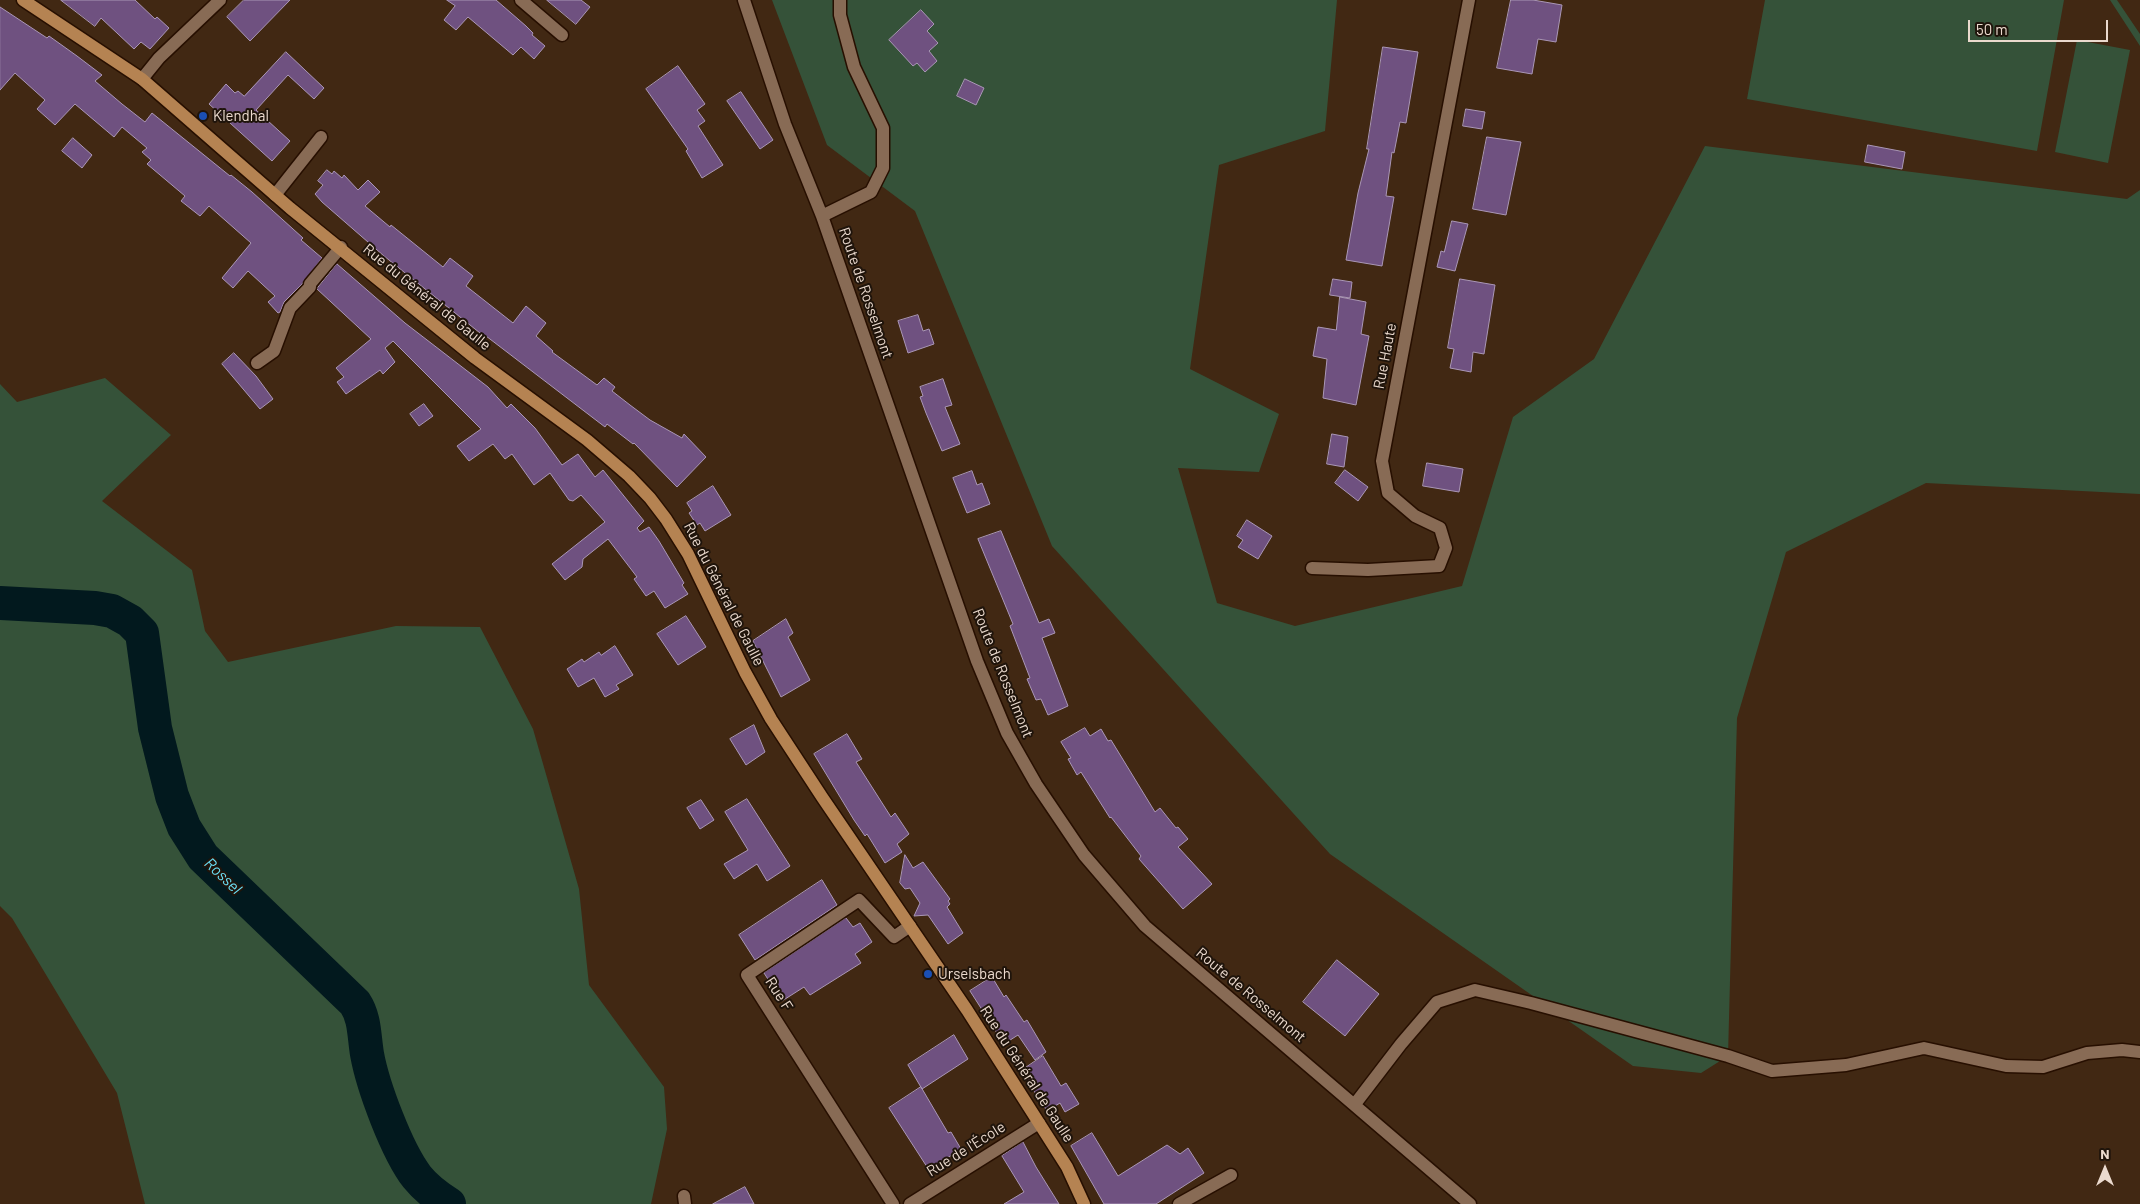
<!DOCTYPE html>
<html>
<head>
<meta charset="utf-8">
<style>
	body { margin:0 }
	#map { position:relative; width:2140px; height:1204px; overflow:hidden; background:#412813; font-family:Barlow,sans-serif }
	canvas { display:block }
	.north { position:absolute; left:2080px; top:1144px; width:50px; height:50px; -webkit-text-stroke:4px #1f140b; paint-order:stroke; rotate:0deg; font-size:14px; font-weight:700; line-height:20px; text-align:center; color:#ebdace }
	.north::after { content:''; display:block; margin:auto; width:18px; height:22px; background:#ebdace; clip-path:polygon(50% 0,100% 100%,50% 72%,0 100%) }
	.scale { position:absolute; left:1968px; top:20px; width:140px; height:22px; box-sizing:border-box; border:2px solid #ebdace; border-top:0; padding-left:6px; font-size:15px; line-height:18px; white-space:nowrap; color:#ebdace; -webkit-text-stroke:4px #1f140b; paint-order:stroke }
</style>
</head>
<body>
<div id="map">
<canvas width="2140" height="1204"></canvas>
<div class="north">N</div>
<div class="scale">50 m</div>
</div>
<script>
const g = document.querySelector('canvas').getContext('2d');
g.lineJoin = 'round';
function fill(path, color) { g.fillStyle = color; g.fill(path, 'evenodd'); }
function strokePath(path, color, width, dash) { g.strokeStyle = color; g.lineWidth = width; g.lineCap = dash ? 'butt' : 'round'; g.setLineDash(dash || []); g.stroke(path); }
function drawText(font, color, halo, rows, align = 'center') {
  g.font = font + ' Barlow,sans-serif'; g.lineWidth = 4; g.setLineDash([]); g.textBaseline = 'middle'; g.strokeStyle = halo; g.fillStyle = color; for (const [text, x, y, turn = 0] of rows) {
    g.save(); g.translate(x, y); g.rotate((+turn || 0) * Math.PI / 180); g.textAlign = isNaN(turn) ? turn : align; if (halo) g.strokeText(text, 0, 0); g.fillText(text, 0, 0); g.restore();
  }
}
fill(new Path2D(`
	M 772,0 L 1337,0 L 1325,131 L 1219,165 L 1190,369 L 1279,414 L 1259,472 L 1178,468 L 1217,603 L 1295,626 L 1462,586 L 1513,417 L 1594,359 L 1705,146 L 2127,199 L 2140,190 L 2140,494 L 1926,483 L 1786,552 L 1737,718 L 1728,1056 L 1701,1073 L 1633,1066 L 1330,854 L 1052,546 L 915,211 L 827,145 Z
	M 1765,0 L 2064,0 L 2037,151 L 1747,99 Z
	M 2110,0 L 2117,0 L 2140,34 L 2140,46 Z
	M 2077,40 L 2130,50 L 2108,163 L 2055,152 Z
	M 105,378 L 171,435 L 102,501 L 192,570 L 205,631 L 228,662 L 396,626 L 480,627 L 533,729 L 579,889 L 589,985 L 664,1087 L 667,1129 L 651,1204 L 145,1204 L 117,1093 L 12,918 L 0,906 L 0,384 L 17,402 Z`), '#355239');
strokePath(new Path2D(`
	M 0,603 L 95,608 L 112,611 L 130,621 L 142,633 L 155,728 L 172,796 L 184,827 L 203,857 L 355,1003 C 365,1018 364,1036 367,1054 C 373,1087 397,1151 417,1177 C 425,1187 438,1197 449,1204`), '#02191e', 34);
const building = new Path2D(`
	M 61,0 L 135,0 L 155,19 L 157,17 L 169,28 L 150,49 L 141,42 L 134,49 L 101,18 L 95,26 Z
	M 244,0 L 290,0 L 250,41 L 227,17 Z
	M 447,0 L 496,0 L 526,26 L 533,33 L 532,35 L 545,46 L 534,59 L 521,47 L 513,55 L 468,17 L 456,30 L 444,20 L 455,6 Z
	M 547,0 L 581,0 L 590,7 L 576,24 Z
	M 1511,0 L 1533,0 L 1562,5 L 1556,42 L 1538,39 L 1532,74 L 1497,68 Z
	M 0,7 L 47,38 L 49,36 L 77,56 L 102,75 L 95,81 L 122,104 L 145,122 L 152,113 L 230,176 L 231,175 L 252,192 L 303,238 L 301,240 L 322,258 L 302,284 L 284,302 L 280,312 L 278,313 L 268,302 L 275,296 L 248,271 L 233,288 L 222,278 L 251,243 L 209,206 L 200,216 L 181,201 L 185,196 L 147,164 L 151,160 L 142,152 L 147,148 L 122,127 L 114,137 L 75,104 L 55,125 L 37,109 L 45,100 L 15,73 L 0,90 Z
	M 921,10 L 934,24 L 927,31 L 938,43 L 929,51 L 937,61 L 925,72 L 917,63 L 913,66 L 889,40 Z
	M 1383,47 L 1418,52 L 1406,123 L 1400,122 L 1394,153 L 1392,152 L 1386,196 L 1394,197 L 1382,266 L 1346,260 L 1358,193 L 1369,149 L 1367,149 Z
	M 286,52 L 324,88 L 314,99 L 288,75 L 256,110 L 290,141 L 272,161 L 209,104 L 226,84 L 235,93 L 238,91 L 244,96 Z
	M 678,66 L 705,104 L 697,110 L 705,121 L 698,126 L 723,165 L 702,178 L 686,151 L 688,149 L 646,89 Z
	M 965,79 L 984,88 L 976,105 L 957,96 Z
	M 741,92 L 773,140 L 760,149 L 727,101 Z
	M 1466,109 L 1485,112 L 1482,129 L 1463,126 Z
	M 1487,137 L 1521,142 L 1506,215 L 1473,209 Z
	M 73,138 L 92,155 L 82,168 L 62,151 Z
	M 1868,145 L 1905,152 L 1902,169 L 1865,162 Z
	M 327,170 L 332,174 L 334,171 L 342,178 L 344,175 L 358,190 L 368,180 L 380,192 L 365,206 L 390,227 L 391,225 L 443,267 L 450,258 L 473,276 L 466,286 L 513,323 L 526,306 L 546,323 L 536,336 L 553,351 L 552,352 L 597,385 L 604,378 L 615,387 L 612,391 L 630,405 L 650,420 L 682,438 L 684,434 L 706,457 L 677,487 L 634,443 L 633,444 L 607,424 L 605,427 L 486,336 L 485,337 L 384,256 L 322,202 L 315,194 L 323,185 L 318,181 Z
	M 1452,221 L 1468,224 L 1455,271 L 1437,267 L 1441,251 L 1444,252 Z
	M 337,264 L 405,323 L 488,387 L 507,408 L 511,404 L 535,428 L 562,465 L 578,454 L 595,477 L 603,470 L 644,521 L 637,528 L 640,532 L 649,527 L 659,541 L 684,583 L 682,585 L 688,594 L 665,608 L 654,591 L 646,596 L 634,579 L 637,577 L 608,539 L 583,559 L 582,567 L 565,580 L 552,564 L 605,522 L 581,495 L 573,501 L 569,500 L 550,473 L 534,485 L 512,454 L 505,459 L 493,444 L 469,461 L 457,446 L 481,429 L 393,341 L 385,348 L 395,362 L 383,374 L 380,370 L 346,394 L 337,382 L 344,377 L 336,368 L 371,339 L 317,289 Z
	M 1333,279 L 1352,282 L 1350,298 L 1330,295 Z
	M 1460,279 L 1495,285 L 1484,354 L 1473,352 L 1471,372 L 1450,368 L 1454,349 L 1448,348 Z
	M 1340,297 L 1366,302 L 1361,334 L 1369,336 L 1356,405 L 1323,398 L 1327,359 L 1313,356 L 1318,327 L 1336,330 Z
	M 918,315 L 923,331 L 929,329 L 934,344 L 908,353 L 898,321 Z
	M 234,353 L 256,376 L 273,399 L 260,409 L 222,364 Z
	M 943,379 L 952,405 L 945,407 L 960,444 L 942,451 L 926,413 L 920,397 L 923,396 L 920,387 Z
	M 424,404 L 433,416 L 419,426 L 410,414 Z
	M 1332,434 L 1348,437 L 1344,467 L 1327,464 Z
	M 1427,463 L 1463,469 L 1459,492 L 1423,486 Z
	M 1345,470 L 1368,487 L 1358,501 L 1335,483 Z
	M 972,471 L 977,485 L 982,483 L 990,504 L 967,513 L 953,478 Z
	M 713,486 L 731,515 L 705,531 L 700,523 L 697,525 L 689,513 L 692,511 L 687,503 Z
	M 1247,520 L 1272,536 L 1258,559 L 1238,547 L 1243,540 L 1237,536 Z
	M 1001,531 L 1039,623 L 1049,619 L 1055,633 L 1042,638 L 1068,706 L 1048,715 L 1041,699 L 1036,700 L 1027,679 L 1030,678 L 1010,626 L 1013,624 L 978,539 Z
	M 686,616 L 706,647 L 678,665 L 657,634 Z
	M 786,619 L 793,633 L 788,637 L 810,680 L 781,697 L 753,641 Z
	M 615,646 L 633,675 L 616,685 L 619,689 L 605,697 L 594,678 L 578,687 L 567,669 L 582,659 L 584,662 L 599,652 L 601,655 Z
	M 754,725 L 765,752 L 746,765 L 730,739 Z
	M 1085,728 L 1090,736 L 1101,729 L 1108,741 L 1111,740 L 1155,812 L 1160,808 L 1176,828 L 1178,827 L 1188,839 L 1178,847 L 1212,884 L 1183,909 L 1139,859 L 1141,856 L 1111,817 L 1110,818 L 1081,772 L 1077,775 L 1068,759 L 1071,758 L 1061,742 Z
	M 847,734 L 862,759 L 856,762 L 891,817 L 895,813 L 909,834 L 897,844 L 902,852 L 885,863 L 867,834 L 865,836 L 854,820 L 814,754 Z
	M 747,799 L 790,866 L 767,881 L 757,864 L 734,879 L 724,864 L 748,850 L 725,812 Z
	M 701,800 L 714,820 L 700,829 L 687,808 Z
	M 905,855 L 913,868 L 923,862 L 950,899 L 948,901 L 950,904 L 947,907 L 963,933 L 948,944 L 928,915 L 914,916 L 920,903 L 910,888 L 905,889 L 900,883 Z
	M 822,880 L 837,905 L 755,960 L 739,935 Z
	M 846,918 L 853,927 L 860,923 L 872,942 L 855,954 L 861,963 L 810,995 L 804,987 L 782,1001 L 764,973 Z
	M 1337,960 L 1379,994 L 1345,1036 L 1303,1002 Z
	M 992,977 L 1004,997 L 1006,995 L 1024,1022 L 1027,1020 L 1046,1052 L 1035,1060 L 1018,1035 L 1004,1044 L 970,991 Z
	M 954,1035 L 968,1059 L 922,1089 L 908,1065 Z
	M 1043,1056 L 1061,1086 L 1066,1083 L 1079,1104 L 1065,1112 L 1060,1103 L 1047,1111 L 1021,1071 Z
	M 921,1087 L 948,1133 L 951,1132 L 961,1149 L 929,1170 L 889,1108 Z
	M 1092,1133 L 1118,1176 L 1167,1145 L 1180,1154 L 1188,1148 L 1204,1173 L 1156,1204 L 1104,1204 L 1071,1146 Z
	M 1023,1142 L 1036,1167 L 1059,1204 L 1004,1204 L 1024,1192 L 1002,1156 Z
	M 745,1187 L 754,1204 L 713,1204 Z`);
fill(building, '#6f5180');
strokePath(building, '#aa97b6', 1);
const minor = new Path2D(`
	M 521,0 L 562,35
	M 744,0 L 785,124 L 822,216 L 977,661 L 1007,733 L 1036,784 L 1084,855 L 1145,926 L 1470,1204
	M 142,79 L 159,58 L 220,0
	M 275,195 L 321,137
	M 822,216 L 871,192 L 883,168 L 883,128 L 854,67 L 840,15 L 840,0
	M 257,363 L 274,351 L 290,308 L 310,287 L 310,284 L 341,247
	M 1312,568 L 1368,570 L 1439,566 L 1446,548 L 1440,528 L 1415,516 L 1388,493 L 1382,461 L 1469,0
	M 1355,1104 L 1401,1044 L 1437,1002 L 1475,990 L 1531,1003 L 1728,1056 L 1772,1071 L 1846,1065 L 1924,1048 L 2006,1066 L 2043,1067 L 2087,1053 L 2122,1050 L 2140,1052
	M 684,1196 L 685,1204
	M 893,1204 L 747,975 L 859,900 L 894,937 L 910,926
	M 910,1204 L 1039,1123
	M 1179,1204 L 1231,1175`);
const major = new Path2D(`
	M 23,0 L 142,79 L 290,208 L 475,358 L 587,440 L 629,476 L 650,498 L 666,519 L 688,554 L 745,672 L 771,719 L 822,797 L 967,1010 L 1067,1167 L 1084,1204`);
strokePath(minor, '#270f00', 15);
strokePath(major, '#270f00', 15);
strokePath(minor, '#886b55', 12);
strokePath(major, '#b58352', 12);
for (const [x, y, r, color] of [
	[203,116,5,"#1a4fb4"],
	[928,974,5,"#1a4fb4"]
]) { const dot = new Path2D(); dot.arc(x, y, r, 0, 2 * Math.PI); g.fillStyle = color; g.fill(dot); strokePath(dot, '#1f140b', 2); }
drawText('15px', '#ebdace', '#1f140b', [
	["Klendhal",213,116],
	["Urselsbach",938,974]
], 'left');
drawText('15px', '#ebdace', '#1f140b', [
	["Route de Rosselmont",866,293,71],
	["Rue du Général de Gaulle",427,297,39],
	["Rue Haute",1385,356,-79],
	["Rue du Général de Gaulle",724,594,63],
	["Route de Rosselmont",1003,673,68],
	["Rue F",779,994,57],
	["Route de Rosselmont",1251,995,40],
	["Rue du Général de Gaulle",1027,1074,57],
	["Rue de l'École",966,1149,-32]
]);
drawText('italic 16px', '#6adff6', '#1f140b', [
	["Rossel",223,876,44]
]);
</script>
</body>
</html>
